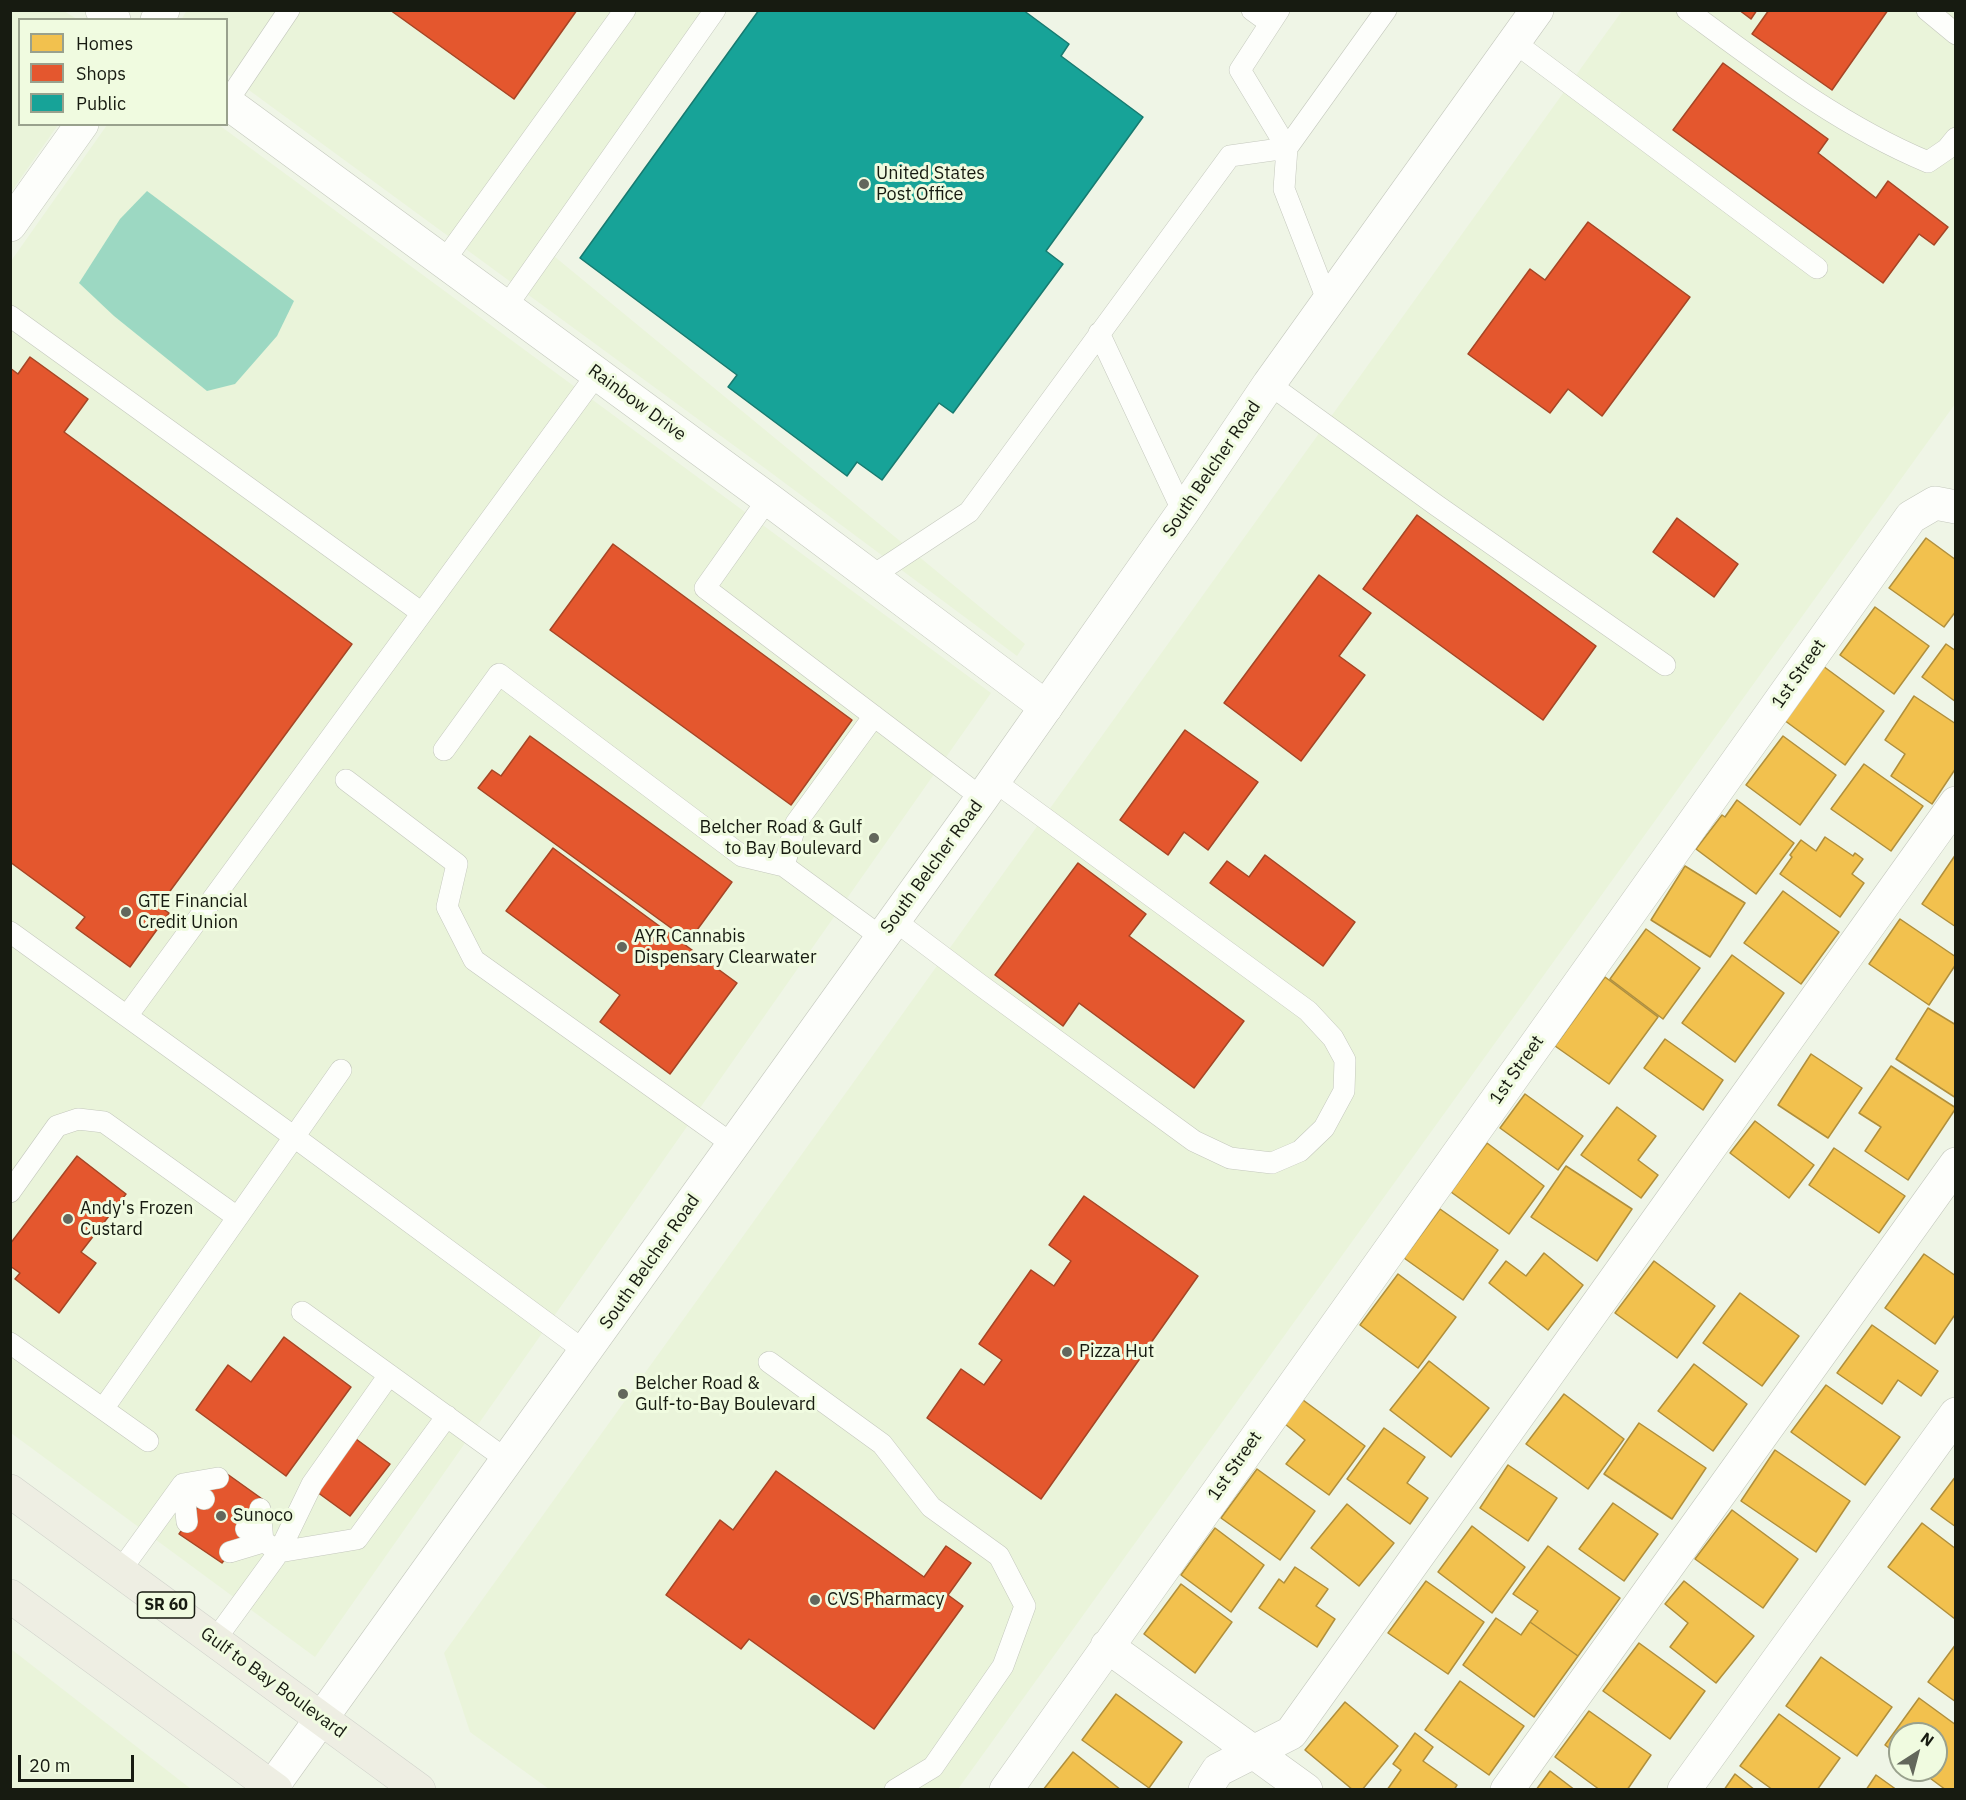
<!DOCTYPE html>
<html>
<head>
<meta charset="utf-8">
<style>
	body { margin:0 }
	#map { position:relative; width:1966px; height:1800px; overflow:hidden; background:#eff5e6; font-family:"IBM Plex Sans",sans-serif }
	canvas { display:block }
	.frame { position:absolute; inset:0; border:12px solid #171b11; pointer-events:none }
	.legend { position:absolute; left:18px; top:18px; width:210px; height:108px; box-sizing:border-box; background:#f0fbe0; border:2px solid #99a18d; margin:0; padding:8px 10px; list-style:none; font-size:18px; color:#171b11 }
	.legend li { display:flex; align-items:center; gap:12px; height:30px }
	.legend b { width:30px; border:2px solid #99a18d }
	.north { position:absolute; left:1888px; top:1722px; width:60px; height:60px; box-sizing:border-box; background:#f0fbe0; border:2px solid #99a18d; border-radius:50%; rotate:36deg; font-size:16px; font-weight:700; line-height:24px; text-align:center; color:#171b11 }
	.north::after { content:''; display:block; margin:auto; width:21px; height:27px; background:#63675c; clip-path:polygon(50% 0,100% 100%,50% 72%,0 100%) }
	.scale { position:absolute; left:18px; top:1755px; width:116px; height:27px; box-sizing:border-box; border:3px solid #171b11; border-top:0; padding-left:8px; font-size:18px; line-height:21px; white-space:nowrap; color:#171b11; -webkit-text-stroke:4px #f0fbe0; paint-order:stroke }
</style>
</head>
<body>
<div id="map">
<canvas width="1966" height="1800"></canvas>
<div class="frame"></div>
<ul class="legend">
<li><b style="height:16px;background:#f2c14e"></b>Homes</li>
<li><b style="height:16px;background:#e4572e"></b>Shops</li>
<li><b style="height:16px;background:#17a398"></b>Public</li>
</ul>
<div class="north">N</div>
<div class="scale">20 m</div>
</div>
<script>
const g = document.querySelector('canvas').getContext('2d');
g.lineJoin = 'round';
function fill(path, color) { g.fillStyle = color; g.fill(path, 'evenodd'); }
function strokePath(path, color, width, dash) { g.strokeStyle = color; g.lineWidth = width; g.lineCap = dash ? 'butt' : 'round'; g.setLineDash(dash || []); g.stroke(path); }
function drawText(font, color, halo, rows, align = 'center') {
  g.font = font + ' "IBM Plex Sans",sans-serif'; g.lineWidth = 6; g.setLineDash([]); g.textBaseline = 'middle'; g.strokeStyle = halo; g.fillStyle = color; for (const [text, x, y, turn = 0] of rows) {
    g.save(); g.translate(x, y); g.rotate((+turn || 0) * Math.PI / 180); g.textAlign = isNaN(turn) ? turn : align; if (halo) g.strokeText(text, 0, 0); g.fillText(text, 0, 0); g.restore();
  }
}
fill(new Path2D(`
	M 11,10 L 64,11 L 77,19 L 20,20 L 20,124 L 58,125 L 11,192 Z
	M 187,10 L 709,11 L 549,252 L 1025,644 L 1017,656 L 766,469 L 227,74 L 226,20 L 181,20 Z
	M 1622,11 L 1955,11 L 1955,404 L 958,1789 L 549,1789 L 470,1732 L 444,1653 Z
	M 107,125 L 219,125 L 991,693 L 315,1657 L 11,1433 L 11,261 Z
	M 11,1649 L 191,1789 L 11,1789 Z`), '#eaf4da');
fill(new Path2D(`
	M 147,191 L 294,301 L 277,336 L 235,384 L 207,391 L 114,316 L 79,283 L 120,219 Z`), '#9cd8c2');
const homes = new Path2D(`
	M 1926,538 L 1956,560 L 1956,611 L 1944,627 L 1889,588 Z
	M 1875,607 L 1929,646 L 1894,694 L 1840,655 Z
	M 1946,644 L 1956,651 L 1956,702 L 1922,677 Z
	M 1823,666 L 1884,711 L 1845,765 L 1784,720 Z
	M 1914,696 L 1956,724 L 1956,768 L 1932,804 L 1891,776 L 1905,754 L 1885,740 Z
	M 1783,736 L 1836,775 L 1800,825 L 1746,785 Z
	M 1864,764 L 1923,806 L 1891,851 L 1831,809 Z
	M 1737,800 L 1794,843 L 1756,894 L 1696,849 L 1722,815 L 1725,817 Z
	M 1825,837 L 1853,856 L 1855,853 L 1863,859 L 1852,874 L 1864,883 L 1840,917 L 1780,874 L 1792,857 L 1790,855 L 1801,840 L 1816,851 Z
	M 1956,854 L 1956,927 L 1922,904 Z
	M 1685,866 L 1745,903 L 1710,957 L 1651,920 Z
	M 1783,891 L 1839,932 L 1801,984 L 1744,943 Z
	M 1900,919 L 1956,957 L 1956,964 L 1929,1005 L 1869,964 Z
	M 1646,929 L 1700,968 L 1663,1019 L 1610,979 Z
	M 1732,955 L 1784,993 L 1735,1062 L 1682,1023 Z
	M 1605,977 L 1658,1017 L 1609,1084 L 1555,1046 Z
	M 1928,1008 L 1956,1025 L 1956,1098 L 1896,1059 Z
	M 1665,1039 L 1723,1080 L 1703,1110 L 1644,1068 Z
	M 1811,1054 L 1862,1088 L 1828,1138 L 1778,1105 Z
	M 1891,1066 L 1956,1108 L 1908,1180 L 1865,1151 L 1881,1127 L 1859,1113 Z
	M 1525,1094 L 1583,1136 L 1558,1170 L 1500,1128 Z
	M 1617,1107 L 1656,1136 L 1638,1160 L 1658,1175 L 1641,1198 L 1581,1155 Z
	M 1755,1121 L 1814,1165 L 1789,1198 L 1730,1153 Z
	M 1487,1143 L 1544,1186 L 1509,1234 L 1451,1192 Z
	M 1834,1148 L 1905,1196 L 1879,1233 L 1809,1185 Z
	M 1566,1166 L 1632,1209 L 1597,1261 L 1531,1217 Z
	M 1440,1209 L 1498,1250 L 1463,1300 L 1404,1258 Z
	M 1544,1253 L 1583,1285 L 1548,1330 L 1489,1283 L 1506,1261 L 1526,1276 Z
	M 1924,1254 L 1956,1276 L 1956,1317 L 1954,1316 L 1935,1344 L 1885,1308 Z
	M 1654,1261 L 1715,1306 L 1677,1358 L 1615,1313 Z
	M 1398,1274 L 1456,1317 L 1418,1368 L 1360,1325 Z
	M 1740,1293 L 1799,1336 L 1762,1386 L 1703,1343 Z
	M 1872,1325 L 1938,1371 L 1921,1396 L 1898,1380 L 1882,1404 L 1837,1373 Z
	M 1429,1361 L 1489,1408 L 1451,1457 L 1390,1410 Z
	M 1694,1364 L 1747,1404 L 1713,1451 L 1658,1411 Z
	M 1826,1385 L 1900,1437 L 1865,1485 L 1791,1432 Z
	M 1564,1394 L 1624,1439 L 1588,1489 L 1526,1444 Z
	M 1303,1400 L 1365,1446 L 1329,1495 L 1286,1464 L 1305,1440 L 1285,1424 Z
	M 1639,1423 L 1706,1468 L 1672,1519 L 1604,1474 Z
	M 1384,1428 L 1425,1457 L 1407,1483 L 1428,1498 L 1410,1524 L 1347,1479 Z
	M 1775,1450 L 1850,1501 L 1816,1552 L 1741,1501 Z
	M 1508,1465 L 1557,1498 L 1528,1541 L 1480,1508 Z
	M 1257,1469 L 1315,1511 L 1280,1560 L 1221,1518 Z
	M 1956,1476 L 1956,1527 L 1931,1509 Z
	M 1613,1503 L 1658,1534 L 1624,1581 L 1579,1549 Z
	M 1347,1504 L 1394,1543 L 1359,1586 L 1311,1548 Z
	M 1732,1510 L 1798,1559 L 1763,1608 L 1695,1559 Z
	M 1922,1523 L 1956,1549 L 1955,1619 L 1888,1567 Z
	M 1472,1526 L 1525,1567 L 1492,1613 L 1438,1572 Z
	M 1215,1528 L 1264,1565 L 1231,1612 L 1181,1575 Z
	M 1548,1546 L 1620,1598 L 1578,1656 L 1530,1622 L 1538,1611 L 1513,1594 Z
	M 1295,1567 L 1328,1589 L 1316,1606 L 1335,1619 L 1317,1647 L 1259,1608 L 1279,1579 L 1284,1583 Z
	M 1426,1581 L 1484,1622 L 1448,1674 L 1388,1633 Z
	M 1684,1581 L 1754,1636 L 1716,1683 L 1670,1647 L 1688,1623 L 1665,1604 Z
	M 1181,1584 L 1232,1622 L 1195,1673 L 1144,1634 Z
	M 1496,1618 L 1521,1635 L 1530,1622 L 1578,1656 L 1534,1717 L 1463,1665 Z
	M 1639,1643 L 1705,1691 L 1670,1739 L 1603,1691 Z
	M 1956,1644 L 1956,1702 L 1928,1682 Z
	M 1821,1657 L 1892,1707 L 1857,1756 L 1786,1706 Z
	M 1460,1681 L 1524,1726 L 1489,1775 L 1425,1730 Z
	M 1116,1694 L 1182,1742 L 1149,1788 L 1082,1740 Z
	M 1919,1698 L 1956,1725 L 1956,1790 L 1946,1790 L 1919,1770 L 1936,1770 L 1936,1734 L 1900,1734 L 1900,1756 L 1885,1745 Z
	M 1345,1702 L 1398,1746 L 1362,1790 L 1353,1790 L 1305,1750 Z
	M 1589,1711 L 1651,1755 L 1627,1790 L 1600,1790 L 1555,1757 Z
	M 1779,1714 L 1840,1758 L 1817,1790 L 1773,1790 L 1740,1766 Z
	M 1415,1733 L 1433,1747 L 1423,1761 L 1457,1785 L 1454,1790 L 1387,1790 L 1401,1770 L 1393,1764 Z
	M 1073,1752 L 1121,1790 L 1043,1790 Z
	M 1550,1771 L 1575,1790 L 1536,1790 Z
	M 1735,1774 L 1755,1790 L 1724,1790 Z
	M 1876,1775 L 1897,1790 L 1866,1790 Z`);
fill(homes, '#f2c14e');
strokePath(homes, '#b08f3c', 1.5);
const shops = new Path2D(`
	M 390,10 L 577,10 L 514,99 Z
	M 1739,10 L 1757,10 L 1751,19 Z
	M 1769,10 L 1888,10 L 1832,90 L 1752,34 Z
	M 1723,63 L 1828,139 L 1818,153 L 1876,198 L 1888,181 L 1948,227 L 1934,245 L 1919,234 L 1883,283 L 1673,130 Z
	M 1588,222 L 1690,297 L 1602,416 L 1568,389 L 1550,413 L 1468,354 L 1530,269 L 1545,280 Z
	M 30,357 L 88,399 L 64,432 L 352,644 L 159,906 L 169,913 L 130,967 L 76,928 L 85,917 L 10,862 L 10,368 L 18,374 Z
	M 1417,515 L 1596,646 L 1543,720 L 1363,589 Z
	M 1677,518 L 1738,564 L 1714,597 L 1653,552 Z
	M 613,544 L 852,720 L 791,805 L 550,630 Z
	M 1319,575 L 1371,613 L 1339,656 L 1365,675 L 1301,761 L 1224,703 Z
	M 1185,730 L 1258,782 L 1208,850 L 1184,832 L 1168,855 L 1120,820 Z
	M 530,736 L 732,882 L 689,941 L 478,788 L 492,770 L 501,776 Z
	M 553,848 L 737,983 L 670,1074 L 600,1022 L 620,995 L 506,911 Z
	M 1265,855 L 1355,922 L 1323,966 L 1210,883 L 1227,861 L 1249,877 Z
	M 1078,863 L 1146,914 L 1129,936 L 1244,1021 L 1194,1088 L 1079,1003 L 1063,1026 L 995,975 Z
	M 77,1156 L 126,1194 L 81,1252 L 96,1263 L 59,1313 L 15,1279 L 20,1273 L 10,1266 L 10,1244 Z
	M 1084,1196 L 1198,1276 L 1041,1499 L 927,1418 L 961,1369 L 984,1385 L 1002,1360 L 979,1344 L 1031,1270 L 1054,1286 L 1071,1261 L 1049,1245 Z
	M 284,1337 L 351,1387 L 286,1476 L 196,1410 L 228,1365 L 251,1382 Z
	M 356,1439 L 390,1464 L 350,1516 L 317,1492 Z
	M 223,1471 L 265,1501 L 222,1563 L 179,1534 Z
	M 776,1471 L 924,1577 L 946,1546 L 971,1563 L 948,1595 L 963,1606 L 874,1729 L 749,1639 L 741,1649 L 666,1595 L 720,1520 L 733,1530 Z`);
fill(shops, '#e4572e');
strokePath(shops, '#a64525', 1.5);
const public = new Path2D(`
	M 759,10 L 1023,10 L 1069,44 L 1061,56 L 1143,117 L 1046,251 L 1063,264 L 953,413 L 939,403 L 882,480 L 857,462 L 847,476 L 728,387 L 737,375 L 580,258 Z`);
fill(public, '#17a398');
strokePath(public, '#177a70', 1.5);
const lane = new Path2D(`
	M 1252,10 L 1270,23
	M 1279,10 L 1240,70 L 1287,148
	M 1687,10 C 1763,66 1841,126 1928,162 L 1947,149 L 1956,138
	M 1927,10 L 1956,34
	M 1514,42 L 1817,268
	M 227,102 L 289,10
	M 444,261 L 625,10
	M 1328,302 L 1284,189 L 1287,148 L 1386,10
	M 506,307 L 715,10
	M 10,316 L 422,613
	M 1099,333 L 1183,512
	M 1269,384 L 1436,505 L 1665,665
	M 768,499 L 705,588 L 982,798
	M 872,576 L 969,512 L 1230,156 L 1287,148
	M 444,750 L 499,674 L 742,856 L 784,866 L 881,937
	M 346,780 L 457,864 L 447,907 L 474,960 L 732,1144
	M 784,866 L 796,823 L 874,716
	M 894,920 L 979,984 L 1194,1141 L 1230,1158 L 1272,1163 L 1300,1151 L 1324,1128 L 1344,1091 L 1345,1060 L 1333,1038 L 1308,1011 L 994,781
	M 10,932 L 293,1136 L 586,1352
	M 127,1016 L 597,374
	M 10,1192 L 57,1126 L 78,1119 L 104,1122 L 237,1217
	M 302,1312 L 507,1460
	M 10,1343 L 148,1441
	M 769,1362 L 882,1444 L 931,1507 L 999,1556 L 1025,1606 L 1003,1666 L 933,1767 L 895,1790
	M 389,1375 L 312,1484 L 279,1552 L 357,1539 L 447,1416
	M 103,1409 L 341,1070
	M 187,1522 L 183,1484 L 218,1478
	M 230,1552 L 263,1542 L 260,1509
	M 120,1571 L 183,1484 L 204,1499
	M 215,1640 L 279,1552 L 246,1529`);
const street = new Path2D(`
	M 102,10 L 114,20
	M 157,20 L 163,10
	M 226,102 L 768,499 L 1046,707
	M 10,225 L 82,124
	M 1107,1646 L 1306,1790
	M 1006,1790 L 1911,517 L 1935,503 L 1956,507
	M 1205,1790 L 1218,1770 L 1291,1733 L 1956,803
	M 1507,1790 L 1956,1164
	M 1684,1790 L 1956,1414`);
const secondary = new Path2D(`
	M 270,1790 L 982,798 L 1183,512 L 1269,384 L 1537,10`);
const primary = new Path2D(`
	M 10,1491 L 419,1790
	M 10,1596 L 276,1790`);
strokePath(lane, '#c4c8bd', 22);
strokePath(street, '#c4c8bd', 34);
strokePath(secondary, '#c4c8bd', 34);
strokePath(primary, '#d0d2cb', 34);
strokePath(lane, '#fdfefb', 21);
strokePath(street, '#fdfefb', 33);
strokePath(secondary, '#fdfefb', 33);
strokePath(primary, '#eeeee3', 33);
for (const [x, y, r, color] of [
	[864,184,6,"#63675c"],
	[874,838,6,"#63675c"],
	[126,912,6,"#63675c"],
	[622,947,6,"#63675c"],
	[68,1219,6,"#63675c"],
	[1067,1352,6,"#63675c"],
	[623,1394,6,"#63675c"],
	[221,1516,6,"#63675c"],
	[815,1600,6,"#63675c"]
]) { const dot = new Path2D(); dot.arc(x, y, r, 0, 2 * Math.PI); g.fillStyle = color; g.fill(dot); strokePath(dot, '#f0fbe0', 2); }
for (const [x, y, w] of [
	[166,1605,57]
]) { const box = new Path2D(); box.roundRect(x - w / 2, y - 13, w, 26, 4.5); g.fillStyle = '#f0fbe0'; g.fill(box); strokePath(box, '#171b11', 1.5); }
drawText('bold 16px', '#171b11', null, [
	["SR 60",166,1605]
]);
drawText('18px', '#171b11', '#f0fbe0', [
	["United States",876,174],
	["Post Office",876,195],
	["Belcher Road & Gulf",862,828,"right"],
	["to Bay Boulevard",862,849,"right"],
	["GTE Financial",138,902],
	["Credit Union",138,923],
	["AYR Cannabis",634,937],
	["Dispensary Clearwater",634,958],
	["Andy's Frozen",80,1209],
	["Custard",80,1230],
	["Pizza Hut",1079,1352],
	["Belcher Road &",635,1384],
	["Gulf-to-Bay Boulevard",635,1405],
	["Sunoco",233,1516],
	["CVS Pharmacy",827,1600]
], 'left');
drawText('18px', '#171b11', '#f0fbe0', [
	["Rainbow Drive",637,403,36],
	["South Belcher Road",1212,469,-56],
	["1st Street",1799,674,-55],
	["South Belcher Road",932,867,-54],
	["1st Street",1517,1070,-55],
	["South Belcher Road",650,1262,-55],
	["1st Street",1235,1466,-55],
	["Gulf to Bay Boulevard",273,1683,36]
]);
</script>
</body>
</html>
